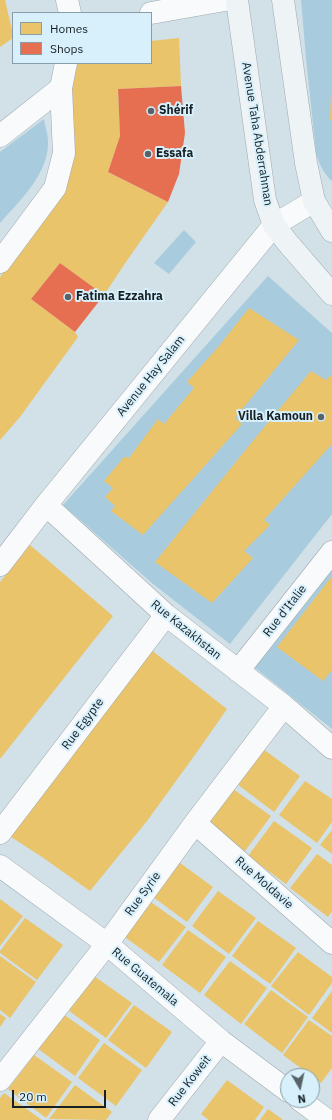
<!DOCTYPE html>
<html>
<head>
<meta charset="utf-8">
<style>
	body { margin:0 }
	#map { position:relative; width:332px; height:1120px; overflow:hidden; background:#d2e0e7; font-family:"IBM Plex Sans",sans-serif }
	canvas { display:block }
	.legend { position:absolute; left:12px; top:12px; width:140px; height:52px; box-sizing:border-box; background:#d7f0fc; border:1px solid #8a9da6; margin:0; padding:5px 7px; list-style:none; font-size:12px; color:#172024 }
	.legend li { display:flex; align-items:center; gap:8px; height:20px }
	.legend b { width:20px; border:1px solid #8a9da6 }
	.north { position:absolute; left:280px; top:1068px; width:40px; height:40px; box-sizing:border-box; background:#d7f0fc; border:1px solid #8a9da6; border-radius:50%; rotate:171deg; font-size:11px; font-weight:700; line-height:16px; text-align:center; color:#172024 }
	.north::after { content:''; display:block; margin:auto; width:14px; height:18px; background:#586368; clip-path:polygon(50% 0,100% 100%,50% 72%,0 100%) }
	.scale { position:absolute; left:12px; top:1090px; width:94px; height:18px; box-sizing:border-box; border:2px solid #172024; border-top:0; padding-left:5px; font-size:12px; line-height:14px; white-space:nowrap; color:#172024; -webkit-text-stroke:3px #d7f0fc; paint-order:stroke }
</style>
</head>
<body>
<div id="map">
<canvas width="332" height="1120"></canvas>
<ul class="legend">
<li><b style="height:11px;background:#e9c46a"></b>Homes</li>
<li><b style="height:11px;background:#e76f51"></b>Shops</li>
</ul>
<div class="north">N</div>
<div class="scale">20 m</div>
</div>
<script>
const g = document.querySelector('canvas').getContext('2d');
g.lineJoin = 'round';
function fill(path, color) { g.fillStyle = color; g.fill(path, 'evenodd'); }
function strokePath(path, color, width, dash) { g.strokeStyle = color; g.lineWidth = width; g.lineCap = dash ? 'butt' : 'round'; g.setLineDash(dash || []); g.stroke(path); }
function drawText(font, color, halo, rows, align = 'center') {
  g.font = font + ' "IBM Plex Sans",sans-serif'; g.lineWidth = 4; g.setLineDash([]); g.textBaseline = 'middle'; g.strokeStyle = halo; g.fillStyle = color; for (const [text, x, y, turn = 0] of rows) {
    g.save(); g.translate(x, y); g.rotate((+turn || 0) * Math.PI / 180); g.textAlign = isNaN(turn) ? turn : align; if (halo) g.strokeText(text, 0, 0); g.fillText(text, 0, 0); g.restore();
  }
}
fill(new Path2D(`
	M 301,0 L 332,0 L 332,181 C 324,174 319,164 316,153 L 306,58 Z
	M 44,119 C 45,126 48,134 48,141 C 49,174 20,200 0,223 L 0,152 Z
	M 184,230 L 196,242 L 169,274 L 154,263 Z
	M 268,276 L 332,333 L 332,514 L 230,644 L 153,584 L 63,505 Z
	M 332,566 L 332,729 L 254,667 Z`), '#a8ccdd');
fill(new Path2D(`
	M 0,0 L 5,0 L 13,34 L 13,38 L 0,47 Z
	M 179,38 L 181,86 L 118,89 L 120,136 L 108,172 L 168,202 L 128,259 L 104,295 L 60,263 L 31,299 L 75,332 L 78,337 L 20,417 L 0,440 L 0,277 L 65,187 L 69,94 L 75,63 L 151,63 L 151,41 Z
	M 331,93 L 332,93 L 332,120 L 330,120 Z
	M 249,308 L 299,340 L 235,418 L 242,424 L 143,535 L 111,511 L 115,506 L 105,497 L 113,488 L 104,481 L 124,457 L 129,458 L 158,419 L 164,424 L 194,388 L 187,382 L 219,346 Z
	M 311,371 L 326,380 L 332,374 L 332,444 L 264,520 L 270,525 L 244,551 L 253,558 L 212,603 L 155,562 L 256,437 Z
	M 30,545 L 113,616 L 0,759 L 0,582 Z
	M 332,576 L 332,670 L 323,681 L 277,647 Z
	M 150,649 L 227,709 L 197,752 L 147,821 L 90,891 L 42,857 L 8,835 Z
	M 263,749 L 300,776 L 274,812 L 237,784 Z
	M 305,781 L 332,799 L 332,822 L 317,843 L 279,815 Z
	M 233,789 L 271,816 L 245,851 L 207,823 Z
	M 274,821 L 312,848 L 286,884 L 248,856 Z
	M 332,830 L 332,854 L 320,845 Z
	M 317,854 L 332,865 L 332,911 L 328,917 L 290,888 Z
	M 176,860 L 213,887 L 187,922 L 149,894 Z
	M 218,891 L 256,918 L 229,954 L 192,926 Z
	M 0,899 L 23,916 L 0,946 Z
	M 148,900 L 186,927 L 159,962 L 122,935 Z
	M 25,918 L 63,945 L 37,980 L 0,953 L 0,951 Z
	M 258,921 L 296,948 L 270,984 L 232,956 Z
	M 188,930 L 226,957 L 200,993 L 162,965 Z
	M 298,952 L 332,977 L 332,983 L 309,1015 L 271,986 Z
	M 0,956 L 36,982 L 10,1018 L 0,1010 Z
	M 230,961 L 267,988 L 241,1024 L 204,995 Z
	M 94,976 L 132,1003 L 106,1038 L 68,1010 Z
	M 271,990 L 308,1017 L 282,1053 L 244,1024 Z
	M 332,991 L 332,1033 L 312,1018 Z
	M 134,1005 L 172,1032 L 146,1068 L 108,1040 Z
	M 0,1014 L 6,1018 L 0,1027 Z
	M 63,1014 L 100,1040 L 75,1076 L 37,1048 Z
	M 309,1020 L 332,1036 L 332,1068 L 321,1083 L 283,1055 Z
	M 104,1043 L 142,1070 L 116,1106 L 78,1078 Z
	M 34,1055 L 72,1082 L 46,1118 L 8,1089 Z
	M 227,1080 L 264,1107 L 255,1120 L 209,1120 L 201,1114 Z
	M 75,1085 L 112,1112 L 106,1120 L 49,1119 Z
	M 4,1093 L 42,1120 L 0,1120 L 0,1098 Z
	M 268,1109 L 283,1120 L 260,1120 Z`), '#e9c46a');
fill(new Path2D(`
	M 181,86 L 185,133 L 179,174 L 168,202 L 108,172 L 120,136 L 118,89 Z
	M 60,263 L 104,295 L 75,332 L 31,299 Z`), '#e76f51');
const street = new Path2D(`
	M 67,0 L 70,13
	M 151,13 L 225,0
	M 0,136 L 61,88
	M 0,262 L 55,188 L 64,153 L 61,88 L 66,63
	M 46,505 L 166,615 L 284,706 L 332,748
	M 0,565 L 46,505 L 274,225 L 314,201
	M 238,671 L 332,552
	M 195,823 L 332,943
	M 0,833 L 166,615
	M 0,866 L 107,944 L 221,1041 L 288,1091
	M 0,1080 L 107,944 L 195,823 L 284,706
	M 300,1100 L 327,1120
	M 159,1120 L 221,1041`);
const secondary = new Path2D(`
	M 237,0 L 265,200 L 274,225 L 287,242 L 332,294
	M 283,0 L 306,163 L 314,201 L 332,231`);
strokePath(street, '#9ea8ae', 23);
strokePath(secondary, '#9ea8ae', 23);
strokePath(street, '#f8fafb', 22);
strokePath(secondary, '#eef4f6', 22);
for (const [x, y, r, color] of [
	[151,111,4,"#586368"],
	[148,154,4,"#586368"],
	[68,297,4,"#586368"],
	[321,417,4,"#586368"]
]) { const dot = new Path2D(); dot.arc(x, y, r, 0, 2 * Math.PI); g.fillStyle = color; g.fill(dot); strokePath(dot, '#d7f0fc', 1.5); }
drawText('bold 12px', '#172024', '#d7f0fc', [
	["Shérif",159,111],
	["Essafa",156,154],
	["Fatima Ezzahra",76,297],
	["Villa Kamoun",313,417,"right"]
], 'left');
drawText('12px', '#172024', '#d7f0fc', [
	["Avenue Taha Abderrahman",257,134,81],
	["Avenue Hay Salam",151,376,-51],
	["Rue d'Italie",285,611,-52],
	["Rue Kazakhstan",186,630,39],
	["Rue Egypte",83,724,-53],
	["Rue Moldavie",264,883,41],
	["Rue Syrie",143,894,-54],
	["Rue Guatemala",145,977,40],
	["Rue Koweit",190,1081,-52]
]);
</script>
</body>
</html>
